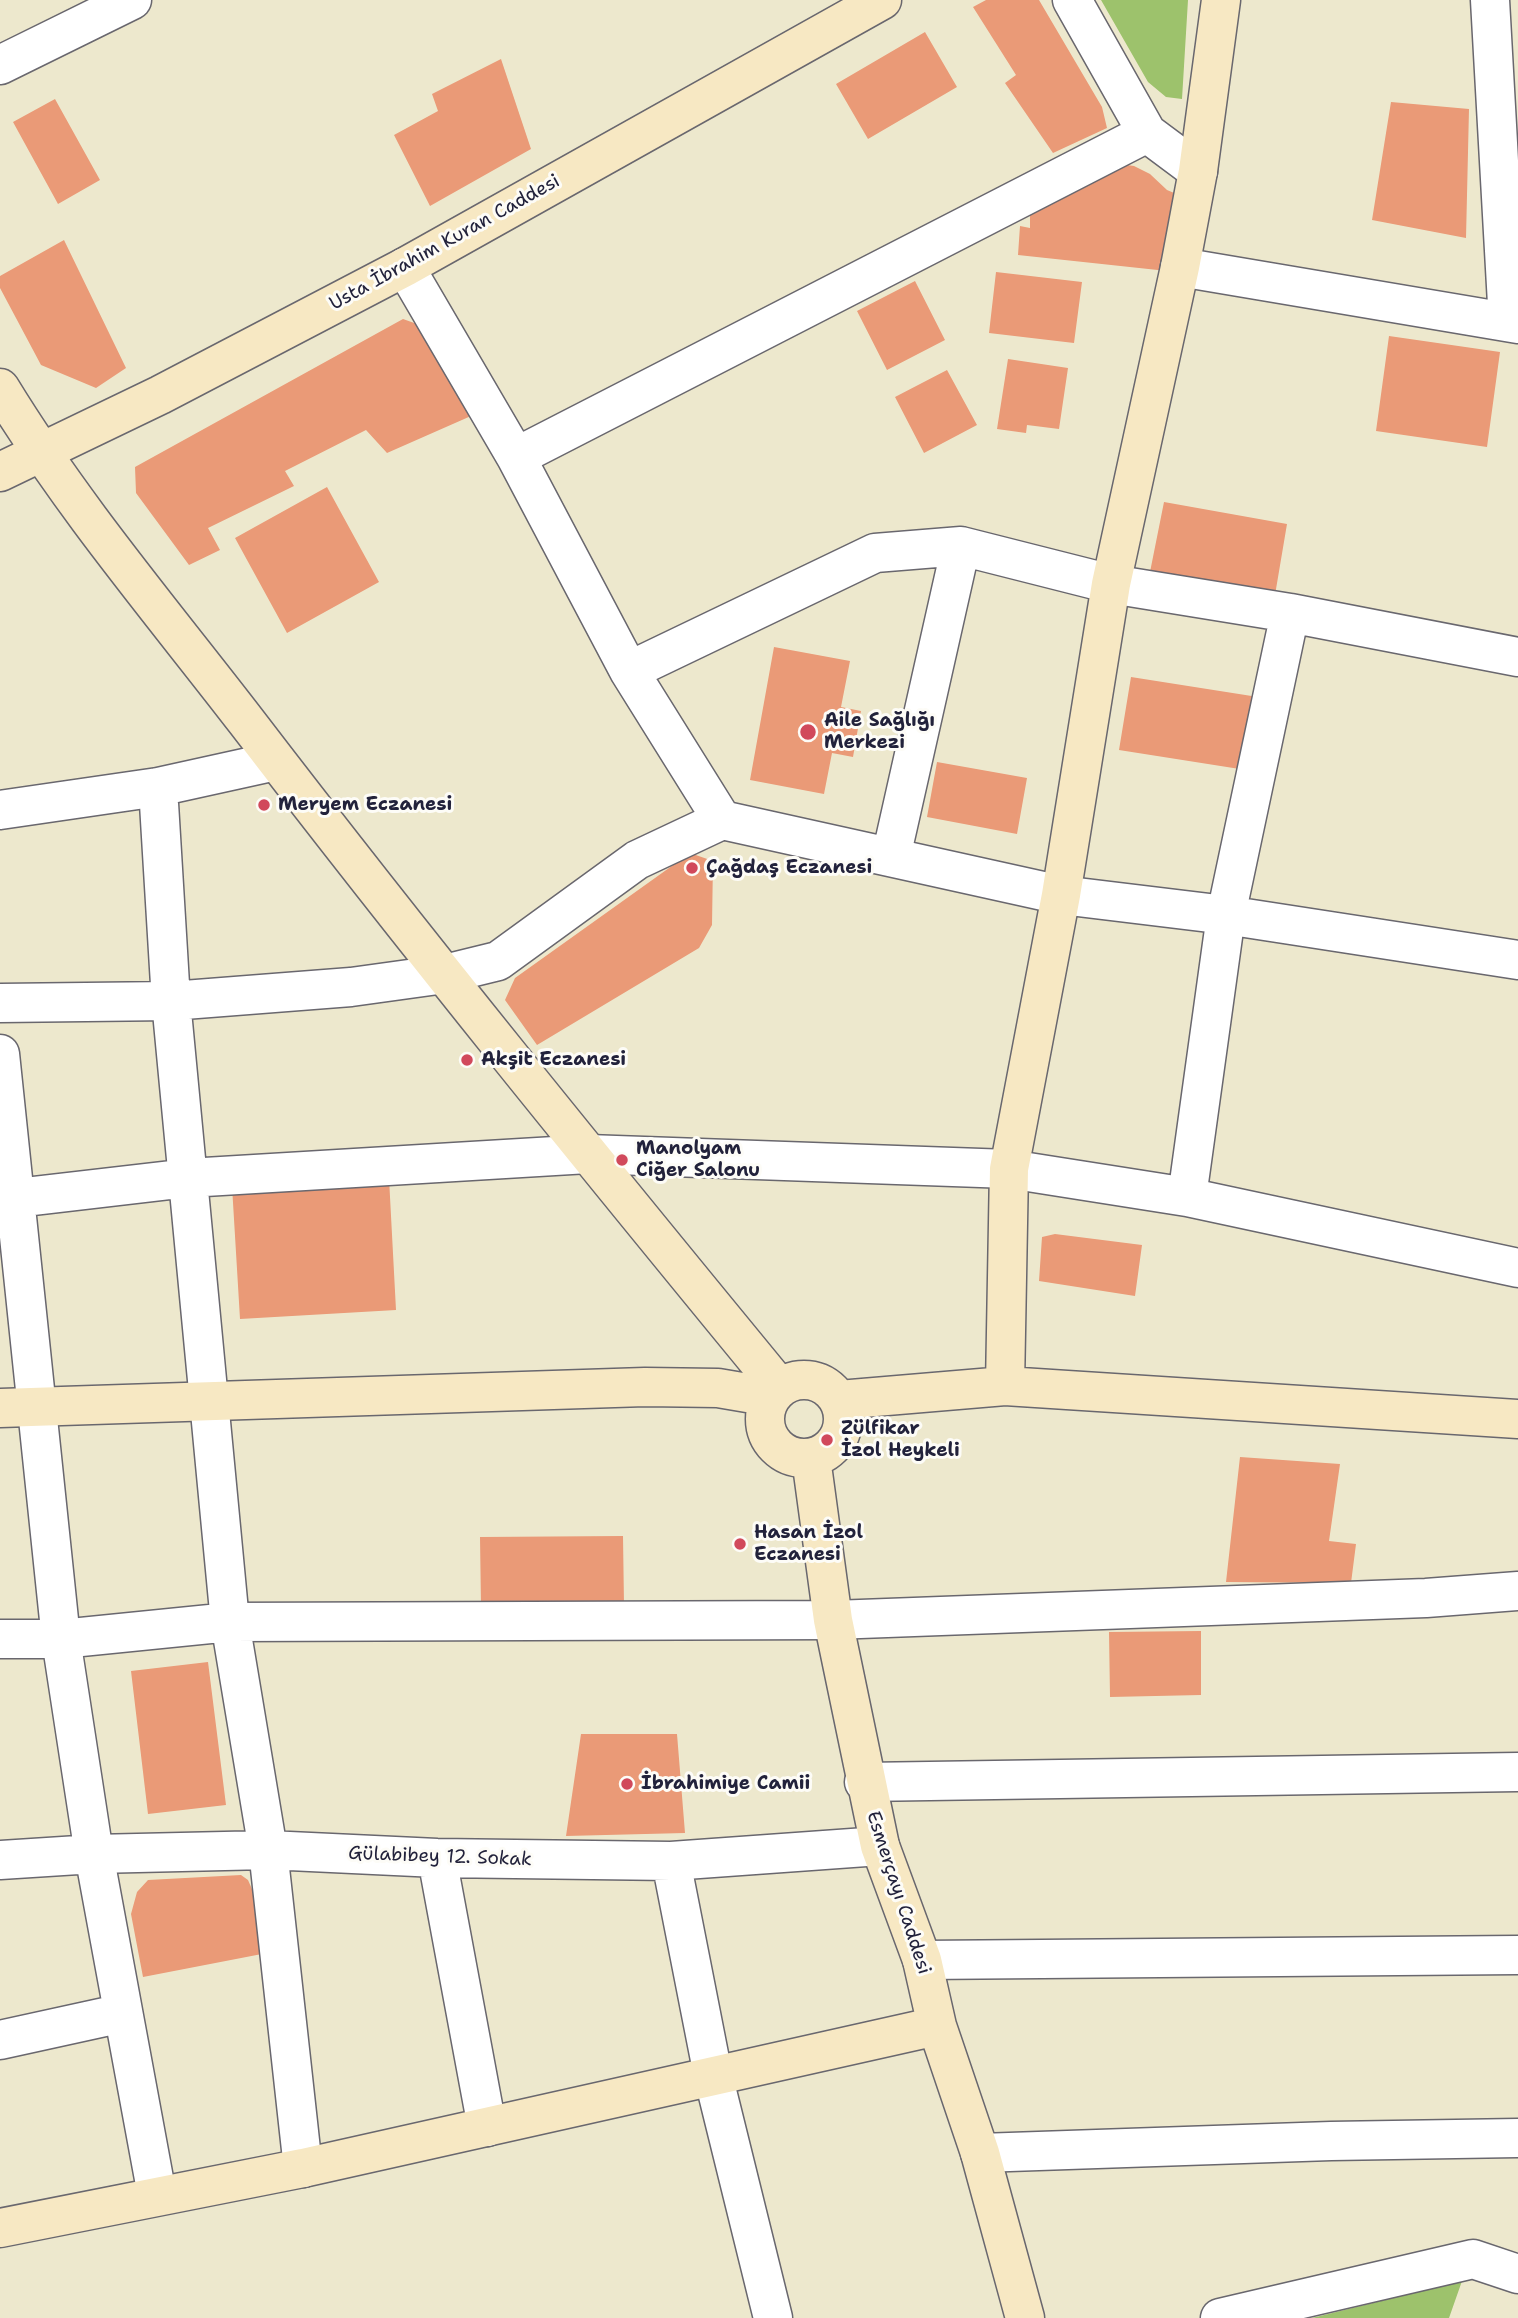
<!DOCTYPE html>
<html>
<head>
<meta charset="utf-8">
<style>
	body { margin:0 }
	canvas { display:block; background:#ede8cd }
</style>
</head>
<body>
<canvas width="1518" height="2318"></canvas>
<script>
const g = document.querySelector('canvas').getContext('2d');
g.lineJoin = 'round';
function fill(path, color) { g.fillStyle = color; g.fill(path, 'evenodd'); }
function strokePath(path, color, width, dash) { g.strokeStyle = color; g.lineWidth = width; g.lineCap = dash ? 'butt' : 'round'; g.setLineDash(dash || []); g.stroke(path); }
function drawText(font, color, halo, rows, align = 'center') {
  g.font = font + ' "Shantell Sans",sans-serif'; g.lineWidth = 6; g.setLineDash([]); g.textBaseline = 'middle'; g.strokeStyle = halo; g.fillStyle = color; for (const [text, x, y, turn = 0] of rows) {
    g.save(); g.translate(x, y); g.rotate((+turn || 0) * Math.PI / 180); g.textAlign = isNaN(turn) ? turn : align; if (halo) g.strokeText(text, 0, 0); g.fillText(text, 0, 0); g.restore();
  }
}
fill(new Path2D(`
	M 1101,0 L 1188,0 L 1182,99 L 1166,97 L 1148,82 Z
	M 1462,2281 L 1449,2318 L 1312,2318 Z`), '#9dc26c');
fill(new Path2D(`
	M 986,0 L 1039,0 L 1102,107 L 1107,128 L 1053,153 L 1005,83 L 1016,75 L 973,7 Z
	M 925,32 L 957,87 L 868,139 L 836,84 Z
	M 501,59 L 531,149 L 430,206 L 394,135 L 438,111 L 432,94 Z
	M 55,99 L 100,180 L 58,204 L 13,122 Z
	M 1391,102 L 1469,109 L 1466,238 L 1372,220 Z
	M 1120,164 L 1134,166 L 1150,174 L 1167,190 L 1179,195 L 1167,271 L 1018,255 L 1020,226 L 1030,228 L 1030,208 Z
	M 64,240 L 126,368 L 96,388 L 41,365 L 0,288 L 0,276 Z
	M 996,272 L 1082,282 L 1074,343 L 989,333 Z
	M 915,281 L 945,340 L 887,370 L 857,311 Z
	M 403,319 L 417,324 L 471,416 L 387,453 L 366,430 L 285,471 L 294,486 L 208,528 L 220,550 L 189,565 L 136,493 L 135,467 Z
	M 1389,336 L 1500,352 L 1487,447 L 1376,431 Z
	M 1008,359 L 1068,368 L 1059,429 L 1027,425 L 1026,433 L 997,429 Z
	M 947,370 L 977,425 L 924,453 L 895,397 Z
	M 327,487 L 379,582 L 287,633 L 235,538 Z
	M 1164,502 L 1287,524 L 1275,595 L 1150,572 Z
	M 774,647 L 850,661 L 841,707 L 861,711 L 853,757 L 832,753 L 824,794 L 750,780 Z
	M 1131,677 L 1258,697 L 1246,770 L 1119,750 Z
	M 937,762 L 1027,778 L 1017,834 L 927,817 Z
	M 690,853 L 713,861 L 712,925 L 699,948 L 537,1045 L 505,1000 L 515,978 Z
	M 389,1178 L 396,1310 L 240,1319 L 232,1186 Z
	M 1055,1234 L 1142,1245 L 1135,1296 L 1039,1281 L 1042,1237 Z
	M 1240,1457 L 1340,1464 L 1329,1541 L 1356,1544 L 1351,1583 L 1226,1582 Z
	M 623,1536 L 624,1605 L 481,1607 L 480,1537 Z
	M 1201,1631 L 1201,1695 L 1110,1697 L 1109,1632 Z
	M 208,1662 L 226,1805 L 148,1814 L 131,1671 Z
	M 581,1734 L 677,1734 L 685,1833 L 566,1836 Z
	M 241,1875 L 248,1880 L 255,1896 L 267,1953 L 143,1977 L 131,1914 L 137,1892 L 148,1880 Z`), '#ea9a77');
const street = new Path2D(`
	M 1072,0 L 1147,133 L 1198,171
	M 1490,0 L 1508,322
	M 0,65 L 132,0
	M 405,267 L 516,457 L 629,671 L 722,820
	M 1180,267 L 1518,324
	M 516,457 L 1147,133
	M 629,671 L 875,553 L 961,546 L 1111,584 L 1290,613 L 1518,657
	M 158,787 L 171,1001 L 230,1622 L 268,1850 L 303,2168
	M 0,810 L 158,787 L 276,761
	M 891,857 L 961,546
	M 0,1003 L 171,1001 L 351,987 L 445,974 L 498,961 L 637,860 L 722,820 L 1061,895 L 1226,915 L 1518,960
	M 0,1054 L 61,1639 L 94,1854 L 157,2195
	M 1187,1197 L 1226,915 L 1290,613
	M 0,1200 L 188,1178 L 588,1154 L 1009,1169 L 1187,1197 L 1518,1268
	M 0,1639 L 61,1639 L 230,1622 L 833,1620 L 1426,1598 L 1518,1591
	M 864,1782 L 1518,1772
	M 437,1858 L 487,2127
	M 0,1860 L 94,1854 L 268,1850 L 437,1858 L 671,1861 L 880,1846
	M 671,1861 L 713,2075 L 773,2318
	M 922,1960 L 1518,1955
	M 0,2040 L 123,2013
	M 980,2153 L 1331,2141 L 1518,2138
	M 1220,2318 L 1473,2259 L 1518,2274`);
const secondary = new Path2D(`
	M 0,388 C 72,506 162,612 246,721 C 419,947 599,1168 780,1388
	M 0,472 L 160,395 L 405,267 L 882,0
	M765 1419a39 39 0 1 1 78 0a39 39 0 1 1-78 0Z
	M 1005,1386 L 1009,1169 L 1061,895 L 1111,584 L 1180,267 L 1198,171 L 1221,0
	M 839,1400 L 1005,1386 L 1518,1419
	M 0,1408 L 645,1387 L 718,1388 L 771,1397
	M 811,1458 L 833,1620 L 880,1846 L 922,1960 L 937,2026 L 980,2153 L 1025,2318
	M 0,2228 L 303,2168 L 937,2026`);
strokePath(street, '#69676e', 41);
strokePath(secondary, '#69676e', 41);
strokePath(street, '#fff', 38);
strokePath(secondary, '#f7e8c3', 38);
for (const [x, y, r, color] of [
	[808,732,9,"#d1495b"],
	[264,805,7,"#d1495b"],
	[692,868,7,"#d1495b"],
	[467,1060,7,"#d1495b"],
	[622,1160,7,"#d1495b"],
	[827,1440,7,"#d1495b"],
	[740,1544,7,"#d1495b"],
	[627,1784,7,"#d1495b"]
]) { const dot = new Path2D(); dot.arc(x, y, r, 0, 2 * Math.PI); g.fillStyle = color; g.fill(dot); strokePath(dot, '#fdfcf7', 2.5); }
drawText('19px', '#22223b', '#fdfcf7', [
	["Usta İbrahim Kuran Caddesi",445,243,-29],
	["Gülabibey 12. Sokak",440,1857,2],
	["Esmerçayı Caddesi",898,1893,72]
]);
drawText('bold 19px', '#22223b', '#fdfcf7', [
	["Aile Sağlığı",824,721],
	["Merkezi",824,743],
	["Meryem Eczanesi",278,805],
	["Çağdaş Eczanesi",706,868],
	["Akşit Eczanesi",481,1060],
	["Manolyam",636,1149],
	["Ciğer Salonu",636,1171],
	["Zülfikar",841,1429],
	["İzol Heykeli",841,1451],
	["Hasan İzol",754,1533],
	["Eczanesi",754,1555],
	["İbrahimiye Camii",641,1784]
], 'left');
</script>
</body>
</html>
